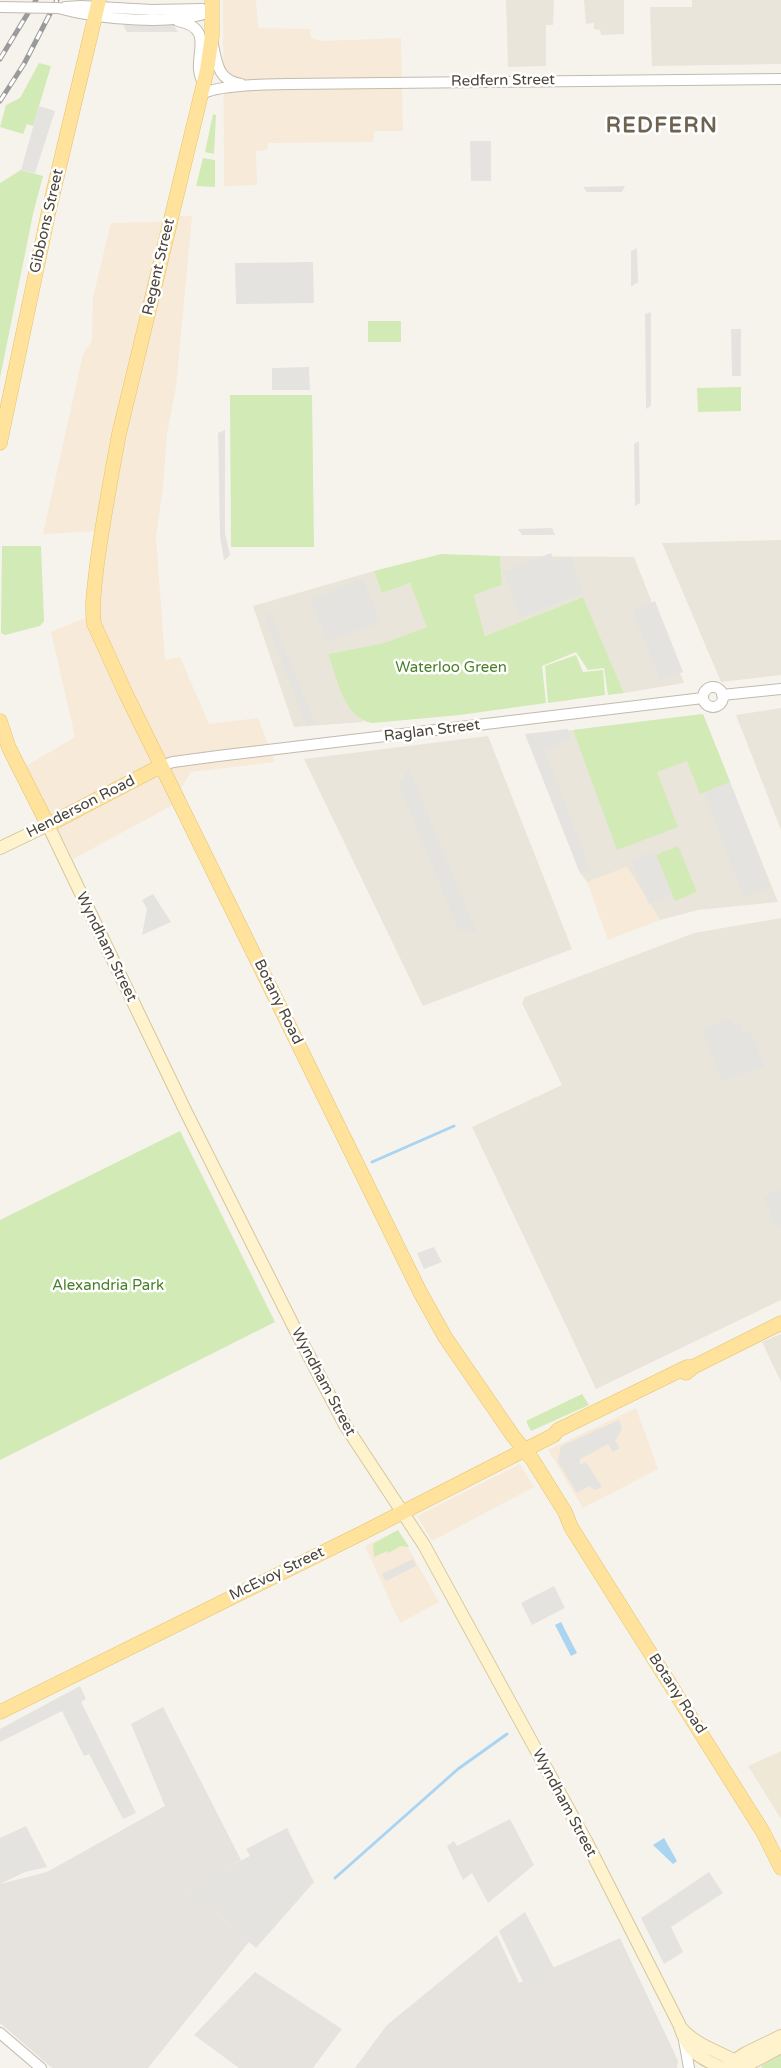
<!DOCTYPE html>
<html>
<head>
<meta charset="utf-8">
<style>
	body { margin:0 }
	canvas { display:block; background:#f6f3ec }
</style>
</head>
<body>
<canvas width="781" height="2068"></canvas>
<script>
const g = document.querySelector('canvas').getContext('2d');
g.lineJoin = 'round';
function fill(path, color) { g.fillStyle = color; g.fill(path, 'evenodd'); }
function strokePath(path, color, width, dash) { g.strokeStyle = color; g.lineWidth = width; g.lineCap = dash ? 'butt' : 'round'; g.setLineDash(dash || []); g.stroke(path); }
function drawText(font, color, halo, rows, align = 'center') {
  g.font = font + ' "Varela Round",sans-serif'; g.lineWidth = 5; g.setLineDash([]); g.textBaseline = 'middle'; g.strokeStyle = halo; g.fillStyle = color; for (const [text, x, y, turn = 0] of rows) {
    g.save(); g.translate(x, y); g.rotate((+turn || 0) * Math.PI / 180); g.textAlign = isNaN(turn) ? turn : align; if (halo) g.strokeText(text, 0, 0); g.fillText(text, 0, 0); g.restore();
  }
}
fill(new Path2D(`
	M 506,0 L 554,0 L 553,25 L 546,25 L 546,66 L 508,67 Z
	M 584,0 L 624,0 L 624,34 L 601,35 L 600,30 L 594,29 L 594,23 L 586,24 Z
	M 692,0 L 781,0 L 781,64 L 652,66 L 650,7 L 692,7 Z
	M 781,540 L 781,675 L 721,682 L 662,543 Z
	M 500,556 L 634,557 L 684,683 L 624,693 L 583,597 L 485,636 L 474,595 L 502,585 Z
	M 374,571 L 382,593 L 410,583 L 428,627 L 384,643 L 328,654 L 364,722 L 294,727 L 253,606 Z
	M 781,708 L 781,830 L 736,715 Z
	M 703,714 L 778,902 L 698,910 L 660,920 L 627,867 L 587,882 L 580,873 L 525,734 L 573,730 Z
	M 488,736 L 572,949 L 423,1006 L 304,759 Z
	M 781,918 L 781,1300 L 596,1389 L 472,1127 L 562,1085 L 522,1003 L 525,997 L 694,933 Z
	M 781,1334 L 781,1382 L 762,1342 Z`), '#eae5da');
fill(new Path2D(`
	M 223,0 L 256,0 L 258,28 L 310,29 L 311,38 L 323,41 L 401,38 L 403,131 L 374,131 L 373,142 L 268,143 L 267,150 L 256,151 L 257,185 L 224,186 Z
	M 168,216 L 192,216 L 176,387 L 167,434 L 163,488 L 156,537 L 165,660 L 180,657 L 209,724 L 258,718 L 275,762 L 191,772 L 171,806 L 73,859 L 26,766 L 75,737 L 51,632 L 88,617 L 98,531 L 43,534 L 83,354 L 92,341 L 93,297 L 111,223 L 158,222 Z
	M 627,867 L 660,920 L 608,940 L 587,882 Z
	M 636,1408 L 658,1469 L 583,1508 L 548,1450 Z
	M 520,1464 L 534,1487 L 432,1541 L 417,1516 Z
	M 398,1530 L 439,1602 L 400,1623 L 365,1546 Z`), '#f7ead8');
fill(new Path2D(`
	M 163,1707 L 241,1860 L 187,1889 L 249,1942 L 148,2068 L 52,2068 L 0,2023 L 0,1884 L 47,1872 L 165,1806 L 131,1724 Z
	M 510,1819 L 534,1865 L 488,1903 L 472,1873 L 463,1880 L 447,1846 L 454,1841 L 457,1846 Z
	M 497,1935 L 519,1983 L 620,1938 L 672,2048 L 678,2061 L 677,2068 L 355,2068 L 387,2025 Z
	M 255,1972 L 342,2029 L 313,2068 L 239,2068 L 194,2035 Z`), '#e6e2dd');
fill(new Path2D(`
	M 781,1751 L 781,1819 L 748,1766 Z`), '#efe8d6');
fill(new Path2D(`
	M 39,63 L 51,66 L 33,126 L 27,124 L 23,134 L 0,127 L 6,105 L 20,98 Z
	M 213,114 L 216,115 L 214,154 L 205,152 Z
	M 203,158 L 215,160 L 215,187 L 196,186 Z
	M 21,170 L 43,176 L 33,214 L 0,378 L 0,183 Z
	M 368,321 L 401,321 L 401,342 L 368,342 Z
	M 741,387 L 741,411 L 698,412 L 697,388 Z
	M 230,395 L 312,395 L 314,547 L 231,547 Z
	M 2,546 L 41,546 L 44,621 L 40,626 L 5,635 L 1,633 Z
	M 441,554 L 500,556 L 502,585 L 474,595 L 485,636 L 583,597 L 624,693 L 608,695 L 604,668 L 588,670 L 576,652 L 542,666 L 546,703 L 460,715 L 372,723 C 343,718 337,677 328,654 L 384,643 L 427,627 L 410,583 L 382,593 L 374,571 Z
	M 576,655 L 583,672 L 603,670 L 605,695 L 548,703 L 545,666 Z
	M 703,714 L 730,782 L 700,794 L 687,761 L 657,772 L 678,827 L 617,850 L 573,730 Z
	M 678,846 L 697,892 L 675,901 L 656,855 Z
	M 180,1131 L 275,1322 L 0,1460 L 0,1220 Z
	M 582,1394 L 589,1405 L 531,1431 L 526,1421 Z
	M 398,1530 L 409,1547 L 401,1546 L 388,1553 L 387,1551 L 374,1557 L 373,1544 Z
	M 781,2055 L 781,2068 L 761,2068 L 763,2065 Z`), '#d2eab5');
fill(new Path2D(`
	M 123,25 L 174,26 L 178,32 L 127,32 Z
	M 39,106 L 55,111 L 35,173 L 21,170 Z
	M 470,141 L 491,141 L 491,181 L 471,181 Z
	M 625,186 L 622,192 L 587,192 L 583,187 Z
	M 637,248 L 638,282 L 631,287 L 631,251 Z
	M 313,262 L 314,303 L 236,304 L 235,263 Z
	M 651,312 L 651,406 L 646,409 L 645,314 Z
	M 731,329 L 741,329 L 741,376 L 732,376 Z
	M 309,367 L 310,390 L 272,390 L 272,368 Z
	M 225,430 L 225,533 L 230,555 L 224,561 L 220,536 L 218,433 Z
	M 639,441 L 640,503 L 635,506 L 634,444 Z
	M 552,528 L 555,535 L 522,535 L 518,529 Z
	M 551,553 L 554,562 L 570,556 L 584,593 L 521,617 L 503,572 Z
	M 363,578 L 380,622 L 327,642 L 310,599 Z
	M 655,601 L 683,672 L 661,681 L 632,610 Z
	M 270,612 L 315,723 L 307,726 L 264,616 Z
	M 568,729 L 570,740 L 545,751 L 590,870 L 580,873 L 525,734 Z
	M 409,769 L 477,933 L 458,929 L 399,785 Z
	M 730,782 L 770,887 L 744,898 L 704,793 Z
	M 655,851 L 672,895 L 649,904 L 631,860 Z
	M 153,894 L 171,922 L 142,935 L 147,909 L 142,900 Z
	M 729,1019 L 733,1024 L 741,1024 L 744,1033 L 750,1031 L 765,1066 L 722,1082 L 702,1029 Z
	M 781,1189 L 781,1226 L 776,1228 L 763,1196 Z
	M 434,1247 L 442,1262 L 424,1269 L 417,1253 Z
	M 619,1420 L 622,1429 L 615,1441 L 620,1448 L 613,1452 L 608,1444 L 580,1459 L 579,1465 L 586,1462 L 602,1487 L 595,1490 L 589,1486 L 577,1493 L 558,1462 L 561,1446 Z
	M 413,1559 L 416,1566 L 386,1581 L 382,1574 Z
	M 554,1586 L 565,1608 L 532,1625 L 521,1603 Z
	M 80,1686 L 86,1699 L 81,1702 L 136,1813 L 123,1819 L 89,1754 L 84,1756 L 62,1711 L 0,1742 L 0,1729 Z
	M 26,1826 L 47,1867 L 25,1872 L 0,1884 L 0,1838 Z
	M 287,1828 L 314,1882 L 256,1948 L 186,1888 L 250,1856 L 246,1849 Z
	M 709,1872 L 723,1893 L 671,1927 L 683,1952 L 664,1964 L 641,1918 Z
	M 525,1912 L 555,1970 L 525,1986 L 499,1931 Z`), '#e5e3e0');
fill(new Path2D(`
	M 561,1622 L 577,1653 L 571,1656 L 555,1625 Z
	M 664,1838 L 677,1861 L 673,1864 L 653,1845 Z`), '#a9d4f2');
strokePath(new Path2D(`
	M 372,1162 L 454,1126
	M 335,1878 L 458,1769 L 507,1734`), '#a9d4f2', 3);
const tertiary = new Path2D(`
	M 65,7 L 81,6 L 152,10 L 202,9
	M 58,8 C 98,19 174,27 212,11
	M 178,21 C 221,30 186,61 205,85
	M 213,45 C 217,65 219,81 241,84
	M 201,95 C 213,85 271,84 289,84 L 781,79
	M703 697a10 10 0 1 1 20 0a10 10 0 1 1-20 0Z
	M 722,695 L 781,689
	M 161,766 L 173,762 L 218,756 L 703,698
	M 0,2033 L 41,2068
	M 684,2040 L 689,2068`);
const secondary = new Path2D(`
	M 0,848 L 48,825 L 186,1112 L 295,1329 L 345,1425 L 424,1545 L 586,1841 L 679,2024 C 688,2052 696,2056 722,2068
	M 681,2028 C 698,2048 726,2053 747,2068
	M 729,2064 L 746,2053 L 781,2036
	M 738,2066 L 753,2062 L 781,2047`);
const primary = new Path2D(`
	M 212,0 L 212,36 L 207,70 L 119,434 C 111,477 103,520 97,564 C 95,584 91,604 94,624 L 126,694 L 420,1292 L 445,1337 L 513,1436 L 532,1459 L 565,1512 L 571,1527 L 763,1832 L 781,1868
	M 0,443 L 49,210 L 99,0
	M 0,721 L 9,748 L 48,825 L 161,766
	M 686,1373 L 693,1367 L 781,1323
	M 0,1712 L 362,1533 L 554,1435 L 558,1430 L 687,1367 L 693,1367`);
strokePath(tertiary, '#c2bbae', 12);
strokePath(secondary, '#d6c79b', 14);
strokePath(primary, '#e6c16a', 15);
strokePath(tertiary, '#fff', 10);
strokePath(secondary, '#fff3cd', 12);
strokePath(primary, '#ffe39c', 14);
const rail = new Path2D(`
	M 0,59 L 36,0
	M 0,101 L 24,64 L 57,0`);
strokePath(rail, '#9a9a9a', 5);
strokePath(rail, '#fff', 3, [9]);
const tertiaryBridge = new Path2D(`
	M 0,7 L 58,8`);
strokePath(tertiaryBridge, '#c2bbae', 12, []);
strokePath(tertiaryBridge, '#fff', 10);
drawText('15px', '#4b4439', '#fff', [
	["Redfern Street",503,81,-1],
	["Gibbons Street",47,221,-77],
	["Regent Street",159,267,-77],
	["Raglan Street",432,731,-7],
	["Henderson Road",81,807,-27],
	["Wyndham Street",106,947,64],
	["Botany Road",278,1002,64],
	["Wyndham Street",323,1382,62],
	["McEvoy Street",277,1574,-26],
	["Botany Road",677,1694,57],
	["Wyndham Street",564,1803,62]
]);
drawText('15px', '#4a7f2a', '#fff', [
	["Waterloo Green",451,668],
	["Alexandria Park",108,1286]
]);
g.letterSpacing = '1.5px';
drawText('bold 21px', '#6e6250', '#fff', [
	["REDFERN",662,126]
]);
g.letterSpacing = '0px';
</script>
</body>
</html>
